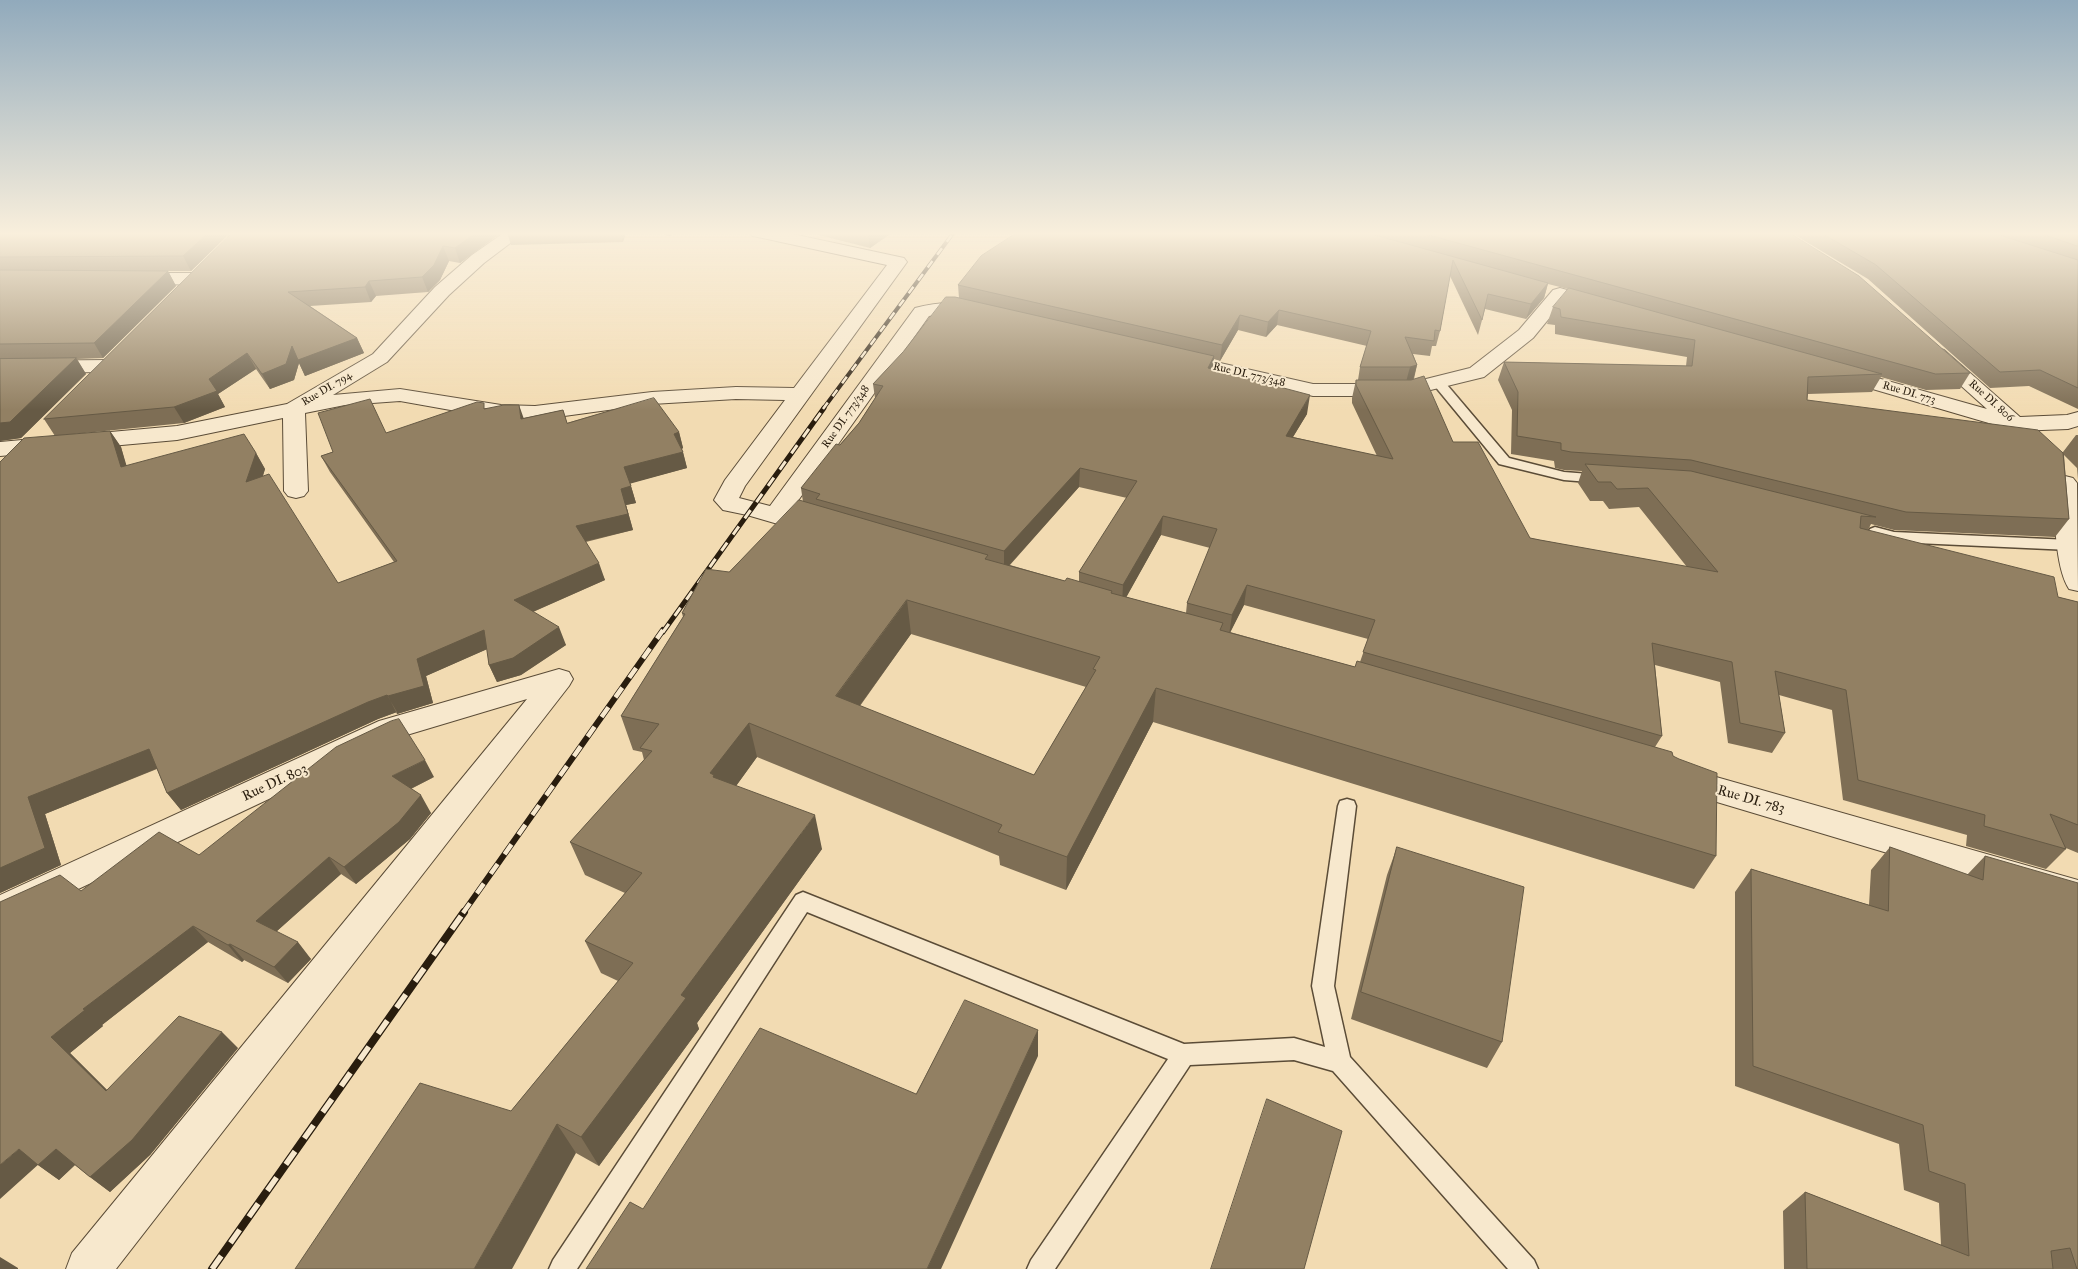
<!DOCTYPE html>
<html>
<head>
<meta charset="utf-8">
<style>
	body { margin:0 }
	canvas { display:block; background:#f2dbb2 }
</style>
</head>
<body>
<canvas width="2078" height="1269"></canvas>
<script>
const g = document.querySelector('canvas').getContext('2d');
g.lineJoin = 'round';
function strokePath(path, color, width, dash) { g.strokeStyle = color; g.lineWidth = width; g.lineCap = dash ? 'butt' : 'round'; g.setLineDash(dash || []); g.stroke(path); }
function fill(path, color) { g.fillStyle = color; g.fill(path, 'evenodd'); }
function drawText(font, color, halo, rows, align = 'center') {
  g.font = font + ' "IM FELL Great Primer",serif'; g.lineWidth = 4; g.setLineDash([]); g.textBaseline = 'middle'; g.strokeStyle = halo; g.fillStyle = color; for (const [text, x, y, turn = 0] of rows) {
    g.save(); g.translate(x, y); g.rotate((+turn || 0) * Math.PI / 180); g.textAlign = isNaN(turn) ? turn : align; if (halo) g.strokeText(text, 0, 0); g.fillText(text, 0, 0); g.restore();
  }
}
const service = new Path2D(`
	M 1438,378 L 1442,379 L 1509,458 L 1564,472 L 1602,475 L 1609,479 L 1602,483 L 1564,480 L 1499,464 L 1434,385 L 1432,382 Z
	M 1875,527 L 1894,532 L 2070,540 L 2075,542 L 2077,545 L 2075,548 L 2070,550 L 1894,542 L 1870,535 L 1868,532 L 1870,529 Z
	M 1347,799 L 1354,801 L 1356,806 L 1334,986 L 1350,1057 L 1534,1260 L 1538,1269 L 1508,1269 L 1333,1071 L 1294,1060 L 1190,1065 L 1055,1269 L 1027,1269 L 1031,1260 L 1168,1059 L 807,912 L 577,1269 L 549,1269 L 553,1260 L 796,895 L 803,892 L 1184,1044 L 1294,1038 L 1325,1047 L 1312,986 L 1338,806 L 1340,801 Z`);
const minor = new Path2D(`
	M 505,232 L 525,232 L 484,263 L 449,295 L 387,362 L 333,395 L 400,389 L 501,405 L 535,406 L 652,392 L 736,387 L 794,388 L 887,265 L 758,237 L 752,236 L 750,232 L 783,232 L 904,258 L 907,262 L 745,486 L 739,498 L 770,506 L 915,308 C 938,302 957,301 981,307 L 984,311 L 981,315 L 974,317 L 948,313 L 929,316 L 790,512 L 828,523 L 831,528 L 828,533 L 819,536 L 747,515 L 723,510 L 714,500 L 725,480 L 785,400 L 736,399 L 652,404 L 535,420 L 501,419 L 400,401 L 345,405 L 305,413 L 308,491 L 304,496 L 296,498 L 288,496 L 284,491 L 283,418 L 177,440 L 0,456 L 0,442 L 177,426 L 287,404 L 373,354 L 435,287 L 472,255 Z
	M 136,273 L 197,273 L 203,275 L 206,279 L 203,283 L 197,285 L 130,283 L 127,279 L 130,275 Z
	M 1560,288 L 1567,290 L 1569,294 L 1533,338 L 1484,377 L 1406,396 L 1313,396 L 1169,363 L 1166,359 L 1169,355 L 1176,353 L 1313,384 L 1406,384 L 1470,368 L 1519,330 L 1553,290 Z
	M 1937,348 L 1944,350 L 2020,417 L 2067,415 L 2078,412 L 2078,426 L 2068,429 L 2016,431 L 1835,378 L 1832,374 L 1835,370 L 1842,368 L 1987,409 L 1930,358 L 1927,354 L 1930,350 Z
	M 109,360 L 116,362 L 119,366 L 116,370 L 109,372 L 0,373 L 0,361 Z
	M 2065,476 L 2073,478 L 2077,483 L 2078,591 L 2069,589 C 2054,566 2055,511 2053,483 L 2057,478 Z
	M 559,669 L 569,672 L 573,679 L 569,686 L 116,1269 L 66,1269 L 72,1253 L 527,699 L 400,737 L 0,926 L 0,895 L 379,721 Z
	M 1681,767 L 2078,880 L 2078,910 L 1670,788 L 1665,779 L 1670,770 Z`);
strokePath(service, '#5b4c37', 3);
strokePath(minor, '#5b4c37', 2);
fill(service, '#f7e8cd');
fill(minor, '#f7e8cd');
const railFar3 = new Path2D(`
	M 823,409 L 954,232`);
const railFar2 = new Path2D(`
	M 663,632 L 824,408`);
const railFar1 = new Path2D(`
	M 463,913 L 663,630`);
const rail = new Path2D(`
	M 212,1269 L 464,912`);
strokePath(railFar3, '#291d0e', 4);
strokePath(railFar2, '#291d0e', 5);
strokePath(railFar1, '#291d0e', 6);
strokePath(rail, '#291d0e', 8);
strokePath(railFar3, '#f7e8cd', 2.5, [8]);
strokePath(railFar2, '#f7e8cd', 3, [10]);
strokePath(railFar1, '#f7e8cd', 4.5, [12]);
strokePath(rail, '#f7e8cd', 5.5, [16]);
fill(new Path2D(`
	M 0,232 L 231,232 L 191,271 L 168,271 L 176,286 L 103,358 L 77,359 L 86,374 L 21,438 L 0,441 Z
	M 233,232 L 502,232 L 460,263 L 449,261 L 440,280 L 428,292 L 376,296 L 371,302 L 310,306 L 357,338 L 364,353 L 305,376 L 299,363 L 294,380 L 270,389 L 256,369 L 218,394 L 225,407 L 184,423 L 55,436 L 44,419 Z
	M 507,232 L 626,232 L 623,242 L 511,245 Z
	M 652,232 L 686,232 L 683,234 L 676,232 L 670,236 Z
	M 807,232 L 893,232 L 870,248 Z
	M 1364,232 L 1788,232 L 1970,373 L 1960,389 L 1926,390 L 1881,377 L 1872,392 L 1808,394 L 1807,400 L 2063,452 L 2076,435 L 2078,435 L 2078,480 L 2077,468 L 2064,455 L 2069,519 L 2055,537 L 1894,530 L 1871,524 L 1868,530 L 2058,597 L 2078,602 L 2078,853 L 2066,848 L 2066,849 L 2046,869 L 1966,846 L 1967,835 L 1843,800 L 1832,710 L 1779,695 L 1785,733 L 1772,753 L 1728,743 L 1720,682 L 1655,665 L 1662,736 L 1655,747 L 1673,756 L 1716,856 L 1694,889 L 1153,722 L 1066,890 L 1000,865 L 999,856 L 757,757 L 736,786 L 822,849 L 697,1023 L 699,1029 L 599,1166 L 576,1153 L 511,1111 L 618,981 L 601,973 L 585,941 L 625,893 L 585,875 L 570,842 L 644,760 L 642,752 L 633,750 L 621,716 L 683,617 L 682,613 L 729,572 L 803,502 L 801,488 L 859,423 L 875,398 L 873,384 L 959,298 L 958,285 ZM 1450,276 L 1478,335 L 1485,309 L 1526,319 L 1544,298 L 1548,284 L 1568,289 L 1553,307 L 1547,324 L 1555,325 L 1555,334 L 1687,357 L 1686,366 L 1504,362 L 1498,380 L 1512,410 L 1511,454 L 1554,461 L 1555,468 L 1564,470 L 1582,471 L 1578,483 L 1590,501 L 1603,501 L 1609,509 L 1639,507 L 1687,567 L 1540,540 L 1530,538 L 1453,442 L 1414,379 L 1417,365 L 1413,354 L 1430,356 L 1432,346 L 1436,346 L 1440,331 ZM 1277,325 L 1367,346 L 1360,367 L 1358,380 L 1356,380 L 1352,398 L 1352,403 L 1377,456 L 1293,437 L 1307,414 L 1213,369 L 1214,359 L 1220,361 L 1238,330 L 1266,337 ZM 1079,487 L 1127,498 L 1079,572 L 1079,581 L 1065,581 L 1010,565 ZM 1161,535 L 1210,548 L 1187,603 L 1186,613 L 1126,597 ZM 1244,605 L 1368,639 L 1360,662 L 1355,667 L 1230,632 ZM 911,634 L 1086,687 L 1034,775 L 860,706 Z
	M 1790,232 L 2078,232 L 2078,409 L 2029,386 L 1990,388 L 1868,279 Z
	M 486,408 L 524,418 L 563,410 L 567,423 L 679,432 L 683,448 L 682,449 L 687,468 L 630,483 L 636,503 L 626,505 L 633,530 L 586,542 L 605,580 L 533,612 L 566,645 L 521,675 L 497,682 L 489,665 L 487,649 L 426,676 L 433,703 L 397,714 L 397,712 L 378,719 L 181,810 L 167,793 L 157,769 L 45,814 L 61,865 L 0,893 L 110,431 L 121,447 L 126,466 L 256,453 L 265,469 L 263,476 L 338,583 L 394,562 L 330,472 L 321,456 L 386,433 Z
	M 434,777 L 411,789 L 431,813 L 410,839 L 356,884 L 341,874 L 276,932 L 311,959 L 288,983 L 244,960 L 242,962 L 208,942 L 102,1025 L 103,1026 L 70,1053 L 107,1090 L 238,1048 L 150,1155 L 110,1192 L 90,1177 L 75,1165 L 59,1180 L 38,1165 L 81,891 L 199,855 Z
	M 1397,847 L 1502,1042 L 1487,1068 L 1351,1019 L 1387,875 Z
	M 1890,847 L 1967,875 L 1985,856 L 2078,1269 L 1784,1269 L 1783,1211 L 1805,1192 L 1941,1245 L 1939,1203 L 1904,1190 L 1899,1144 L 1735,1086 L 1735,892 L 1751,869 L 1869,905 L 1871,870 Z`), '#7e6e55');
fill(new Path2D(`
	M 209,232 L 231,232 L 191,271 L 183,256 Z
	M 477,232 L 502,232 L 460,263 L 455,248 Z
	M 620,232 L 626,232 L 623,242 Z
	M 669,232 L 676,232 L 670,236 Z
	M 870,232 L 893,232 L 870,248 L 868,233 Z
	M 443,246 L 449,261 L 440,280 L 428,292 L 422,277 Z
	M 168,271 L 176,286 L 103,358 L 94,343 Z
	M 369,281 L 376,296 L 371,302 L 365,287 Z
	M 1548,283 L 1544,298 L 1526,319 L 1531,304 Z
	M 1279,310 L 1277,325 L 1266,337 L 1268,322 Z
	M 1240,315 L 1238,330 L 1220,361 L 1222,345 Z
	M 357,338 L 364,353 L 305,376 L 299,363 L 294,380 L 270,389 L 262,374 L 292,346 Z
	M 247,353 L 256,369 L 218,394 L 225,407 L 184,423 L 174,407 L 209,379 Z
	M 1214,356 L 1212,374 L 1208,368 Z
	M 76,358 L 86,374 L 21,438 L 0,441 L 0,423 Z
	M 1417,365 L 1413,380 L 1406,382 L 1410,367 Z
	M 1310,395 L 1307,414 L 1282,455 L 1286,436 Z
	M 519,405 L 525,422 L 521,419 Z
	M 110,431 L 121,447 L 132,484 L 121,467 Z
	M 679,432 L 683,448 L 678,450 L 674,434 Z
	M 683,452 L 687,468 L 629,484 L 624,467 Z
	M 256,453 L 265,469 L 255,499 L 246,482 Z
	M 1080,468 L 1079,487 L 1004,571 L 1004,551 Z
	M 631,486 L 636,503 L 626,505 L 633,530 L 582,542 L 576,526 L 621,489 Z
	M 1163,516 L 1161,535 L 1122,605 L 1123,585 Z
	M 599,563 L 605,580 L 521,617 L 514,600 Z
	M 1247,585 L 1244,605 L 1229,635 L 1232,615 Z
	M 907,600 L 911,634 L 842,730 L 836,696 Z
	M 559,627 L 566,645 L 521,675 L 497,682 L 489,665 Z
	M 484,630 L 492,647 L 426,676 L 433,703 L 397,714 L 388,696 L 417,659 Z
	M 1156,688 L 1153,722 L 1066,890 L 1067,857 Z
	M 387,695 L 397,712 L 378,719 L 181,810 L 167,793 L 368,702 Z
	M 749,723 L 757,757 L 723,804 L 710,773 Z
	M 149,749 L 163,766 L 45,814 L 61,865 L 0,893 L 0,868 L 28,797 Z
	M 425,760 L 434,777 L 402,793 L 392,776 Z
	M 421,795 L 431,813 L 410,839 L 356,884 L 344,867 Z
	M 815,815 L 822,849 L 697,1023 L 699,1029 L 599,1166 L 581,1137 L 681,995 Z
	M 329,857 L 341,874 L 269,938 L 256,921 Z
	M 193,926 L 208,942 L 102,1025 L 103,1026 L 70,1053 L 124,1107 L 106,1091 L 51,1037 L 83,1009 Z
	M 298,942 L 311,959 L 288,983 L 274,967 Z
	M 230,944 L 244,960 L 242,962 L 228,945 Z
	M 1038,1030 L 1038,1056 L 941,1269 L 927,1269 Z
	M 222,1032 L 238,1048 L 150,1155 L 110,1192 L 90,1177 Z
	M 557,1124 L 576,1153 L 512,1269 L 474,1269 Z
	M 19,1149 L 40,1163 L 0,1199 L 0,1165 Z
	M 56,1149 L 76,1164 L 59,1180 L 38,1165 Z
	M 0,1257 L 18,1268 L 18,1269 L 0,1269 Z`), '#665a45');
const building = new Path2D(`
	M 0,232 L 209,232 L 183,256 L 0,257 Z
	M 233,232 L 477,232 L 455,248 L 443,246 L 434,265 L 422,277 L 369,281 L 365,287 L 288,292 L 357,338 L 298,360 L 292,346 L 286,364 L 262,374 L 247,353 L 209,379 L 217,391 L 174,407 L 44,419 Z
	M 1018,232 L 1364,232 L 1548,283 L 1531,304 L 1488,294 L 1482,320 L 1453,260 L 1440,331 L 1435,330 L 1434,341 L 1405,337 L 1417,365 L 1410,367 L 1360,367 L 1371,331 L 1279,310 L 1268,322 L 1240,315 L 1222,345 L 958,285 L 981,256 Z
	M 1418,232 L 1788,232 L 1859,276 L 1970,373 L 1936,374 Z
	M 1820,232 L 1990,232 L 2078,260 L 2078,388 L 2040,370 L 2000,372 L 1876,265 Z
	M 2037,232 L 2078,232 L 2078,246 Z
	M 0,270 L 168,271 L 94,343 L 0,344 Z
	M 1569,288 L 1882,374 L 1808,377 L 1807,400 L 2038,430 L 2063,453 L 2069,519 L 1906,512 L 1691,460 L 1571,452 L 1561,450 L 1561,443 L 1517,436 L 1518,392 L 1504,362 L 1692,366 L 1695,340 L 1561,317 L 1560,309 L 1553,307 Z
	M 946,297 L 955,297 L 1214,356 L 1208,368 L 1310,395 L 1286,436 L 1393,459 L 1356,385 L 1356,380 L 1411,380 L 1424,376 L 1453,442 L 1478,442 L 1530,538 L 1540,540 L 1718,572 L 1648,488 L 1617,489 L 1611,482 L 1598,482 L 1585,464 L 1691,471 L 1876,517 L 1861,516 L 1860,528 L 2054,577 L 2058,597 L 2078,602 L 2078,825 L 2050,814 L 2066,849 L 1984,826 L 1985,815 L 1858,780 L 1846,690 L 1775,671 L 1785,733 L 1740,723 L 1732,662 L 1652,643 L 1662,736 L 1363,652 L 1375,620 L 1247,585 L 1232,615 L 1187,603 L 1217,529 L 1163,516 L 1123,585 L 1079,572 L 1137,481 L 1080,468 L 1004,551 L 816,499 L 820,494 L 801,488 L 836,444 L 840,445 L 859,423 L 883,386 L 873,384 L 903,352 Z
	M 76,358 L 10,422 L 0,423 L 0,359 Z
	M 654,398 L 679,432 L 674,434 L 683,452 L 624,467 L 631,486 L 621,489 L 628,514 L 576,526 L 599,563 L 514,600 L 559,627 L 513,658 L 489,665 L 484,630 L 417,659 L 424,686 L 388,696 L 387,695 L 368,702 L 167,793 L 149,749 L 28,797 L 45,848 L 0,868 L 0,462 L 24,438 L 110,431 L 121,467 L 244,434 L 256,453 L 246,482 L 269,474 L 338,583 L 397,561 L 321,456 L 333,452 L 318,413 L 370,399 L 386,433 L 477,402 L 484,403 L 484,409 L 504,405 L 519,405 L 521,419 L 563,410 L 567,423 Z
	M 799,500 L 988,555 L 985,559 L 1065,581 L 1067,578 L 1112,591 L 1111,593 L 1223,623 L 1220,630 L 1355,667 L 1357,661 L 1672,752 L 1673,756 L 1679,759 L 1717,773 L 1716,856 L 1156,688 L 1067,857 L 998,832 L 1002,825 L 749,723 L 710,773 L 714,775 L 713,777 L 815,815 L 681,995 L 686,998 L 581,1137 L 557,1124 L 474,1269 L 295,1269 L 420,1083 L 511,1111 L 633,963 L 585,941 L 642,873 L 570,842 L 652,751 L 640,748 L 659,724 L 621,716 L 685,614 L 682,613 L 706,569 L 729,572 ZM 907,600 L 1100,657 L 1093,669 L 1096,670 L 1034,775 L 836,696 Z
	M 399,719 L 425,760 L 392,776 L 421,795 L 399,822 L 344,867 L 329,857 L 256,921 L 298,942 L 274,967 L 230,944 L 228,945 L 193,926 L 83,1009 L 85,1010 L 51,1037 L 106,1091 L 179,1016 L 222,1032 L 132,1140 L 90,1177 L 56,1149 L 38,1165 L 19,1149 L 0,1165 L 0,902 L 60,875 L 81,891 L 159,832 L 199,855 L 336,747 L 391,721 Z
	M 1397,847 L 1524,887 L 1502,1042 L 1361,992 Z
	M 1890,847 L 1983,880 L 1985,856 L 2078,883 L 2078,1269 L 2077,1269 L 2070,1248 L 2051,1251 L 2053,1269 L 1807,1269 L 1805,1192 L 1969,1256 L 1965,1184 L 1929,1171 L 1923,1125 L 1753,1066 L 1751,869 L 1888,911 Z
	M 965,1000 L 1038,1030 L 927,1269 L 586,1269 L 630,1202 L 643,1209 L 760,1028 L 916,1094 Z
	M 1267,1099 L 1342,1131 L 1304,1269 L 1211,1269 Z`);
fill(building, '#928063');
strokePath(building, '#665a45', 1);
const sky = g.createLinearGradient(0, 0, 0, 410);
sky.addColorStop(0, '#91aabc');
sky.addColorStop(0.57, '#f9efdc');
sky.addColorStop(1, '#f9efdc00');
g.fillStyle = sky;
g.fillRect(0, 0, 2078, 410);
drawText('11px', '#291d0e', '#f7e8cd', [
	["Rue DI. 773/348",1249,375,13],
	["Rue DI. 794",327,389,-31],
	["Rue DI. 773",1909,393,16],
	["Rue DI. 806",1991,401,42],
	["Rue DI. 773/348",846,417,-55]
]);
drawText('14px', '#291d0e', '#f7e8cd', [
	["Rue DI. 803",275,783,-25],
	["Rue DI. 783",1751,800,16]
]);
</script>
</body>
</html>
